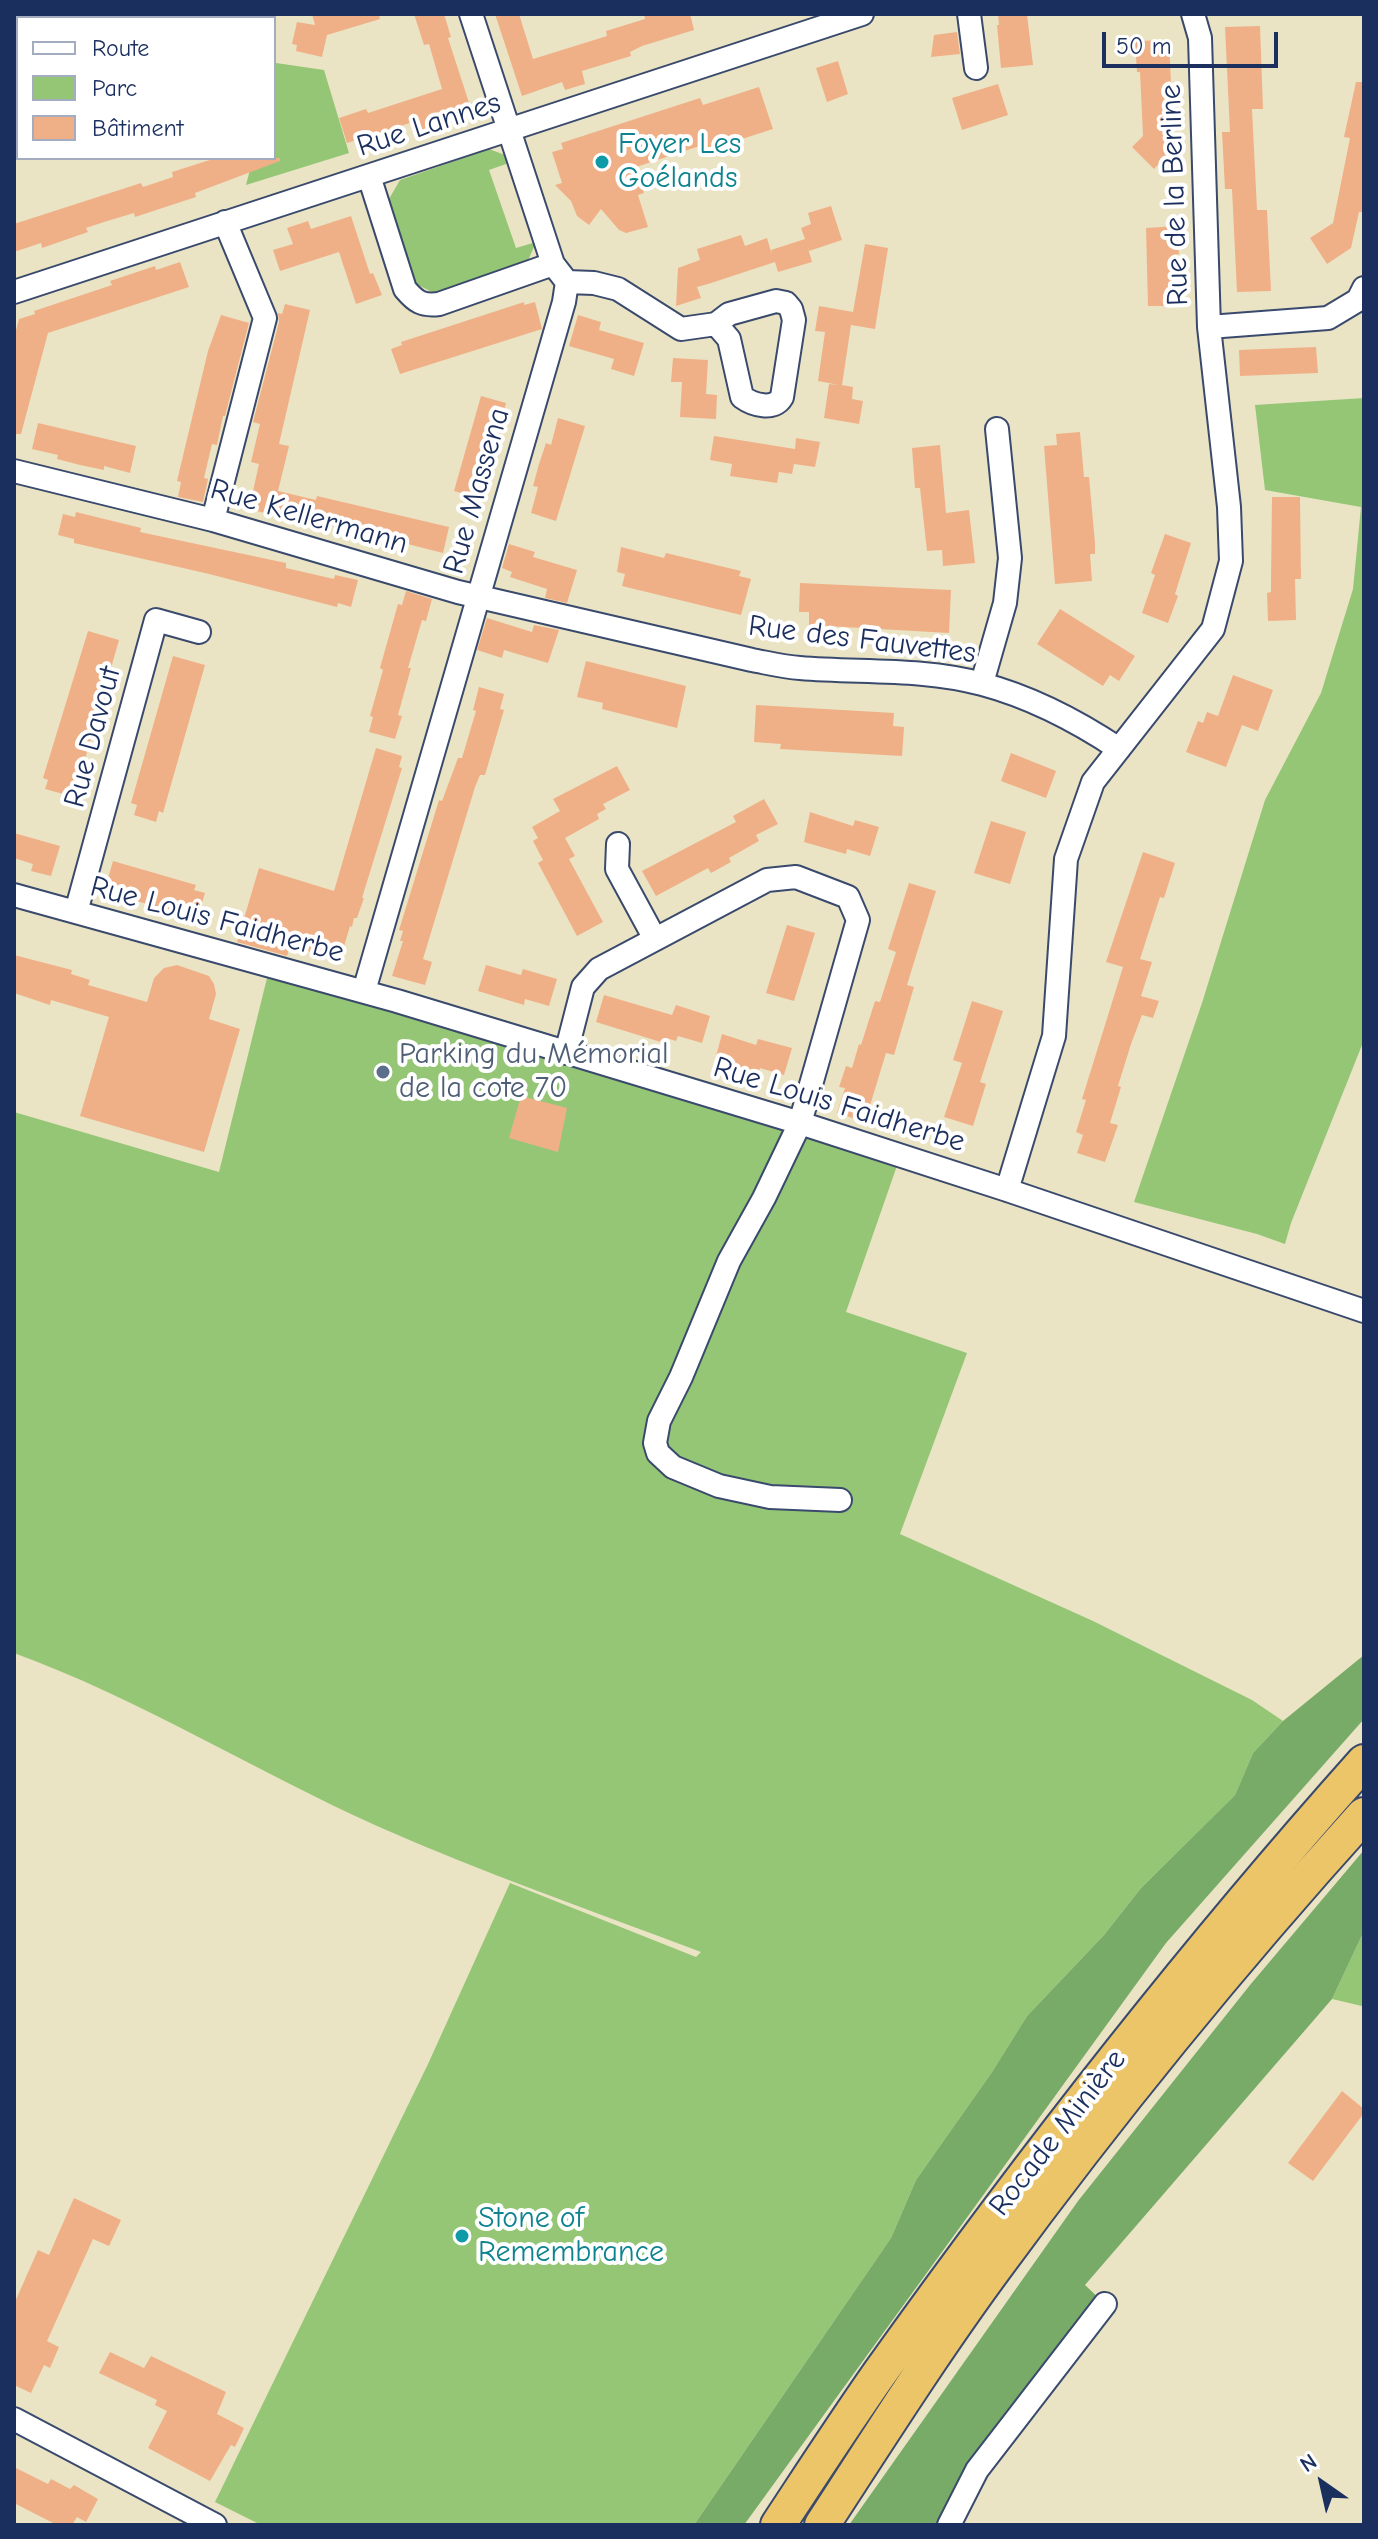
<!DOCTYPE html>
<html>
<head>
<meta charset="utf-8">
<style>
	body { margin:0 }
	#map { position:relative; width:1378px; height:2539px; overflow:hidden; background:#eae4c5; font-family:"Comic Neue",sans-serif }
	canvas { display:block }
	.frame { position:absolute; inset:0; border:16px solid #1b2f5e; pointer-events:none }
	.legend { position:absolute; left:16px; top:16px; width:260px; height:144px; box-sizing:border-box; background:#fff; border:2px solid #a4acbf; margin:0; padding:10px 14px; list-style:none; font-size:24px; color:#1b2f5e }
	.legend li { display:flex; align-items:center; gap:16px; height:40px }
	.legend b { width:40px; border:2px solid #a4acbf }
	.north { position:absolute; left:1282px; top:2443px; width:80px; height:80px; -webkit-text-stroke:6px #fff; paint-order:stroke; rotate:326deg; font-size:22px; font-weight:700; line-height:32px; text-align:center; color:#1b2f5e }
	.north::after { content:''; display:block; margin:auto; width:28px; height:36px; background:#1b2f5e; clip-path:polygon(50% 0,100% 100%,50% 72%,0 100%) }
	.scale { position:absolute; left:1102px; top:32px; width:176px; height:36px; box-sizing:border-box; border:4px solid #1b2f5e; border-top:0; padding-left:10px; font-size:24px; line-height:28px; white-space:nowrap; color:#1b2f5e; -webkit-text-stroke:6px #fff; paint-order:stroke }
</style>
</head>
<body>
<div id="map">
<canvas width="1378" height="2539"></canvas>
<div class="frame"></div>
<ul class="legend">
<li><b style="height:10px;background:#fff"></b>Route</li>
<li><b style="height:22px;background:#95c676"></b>Parc</li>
<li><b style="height:22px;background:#f0b087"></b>Bâtiment</li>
</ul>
<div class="north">N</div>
<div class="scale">50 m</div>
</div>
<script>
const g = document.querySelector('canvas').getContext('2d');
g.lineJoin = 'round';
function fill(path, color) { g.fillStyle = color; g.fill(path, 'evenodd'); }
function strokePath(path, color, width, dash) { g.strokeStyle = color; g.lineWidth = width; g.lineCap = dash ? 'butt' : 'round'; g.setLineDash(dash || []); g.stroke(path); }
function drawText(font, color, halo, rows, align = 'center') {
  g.font = font + ' "Comic Neue",sans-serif'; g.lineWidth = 8; g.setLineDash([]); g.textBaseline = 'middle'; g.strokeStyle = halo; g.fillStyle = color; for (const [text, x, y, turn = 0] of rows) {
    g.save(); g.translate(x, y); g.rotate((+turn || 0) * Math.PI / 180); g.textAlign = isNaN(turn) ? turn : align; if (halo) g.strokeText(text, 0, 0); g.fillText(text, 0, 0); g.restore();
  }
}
fill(new Path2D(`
	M 276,63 L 324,70 L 349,153 L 246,185 L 253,158 L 274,158 Z
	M 489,149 L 505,155 L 509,163 L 489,170 L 516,248 L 536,242 L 527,263 L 434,293 L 416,284 L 389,199 L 400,180 Z
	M 1364,398 L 1364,1040 L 1291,1223 L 1285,1244 L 1257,1234 L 1134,1202 L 1202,1003 L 1265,800 L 1321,693 L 1353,589 L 1361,507 L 1265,490 L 1255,405 Z
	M 270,966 L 899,1160 L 846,1312 L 967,1353 L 900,1534 L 1093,1621 L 1252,1700 L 1283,1721 L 1253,1753 L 1235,1795 L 1141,1888 L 1104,1935 L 1027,2016 L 992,2072 L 916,2180 L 891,2238 L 694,2525 L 261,2525 L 215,2502 L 428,2064 L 510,1883 L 696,1957 L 701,1952 C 593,1911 483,1873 377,1826 C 255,1771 140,1699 14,1653 L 14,1112 L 219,1172 Z
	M 1364,1931 L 1364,1998 L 1362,2006 L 1332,1999 Z`), '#95c676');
fill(new Path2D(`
	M 1364,1655 L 1364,1719 L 1166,1943 L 744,2525 L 694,2525 L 891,2238 L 916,2180 L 992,2072 L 1027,2016 L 1104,1935 L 1141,1888 L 1235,1795 L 1253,1753 L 1283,1721 Z
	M 1364,1850 L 1364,1931 L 1332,1999 L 1085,2285 L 1105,2304 L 949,2525 L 849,2525 L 1078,2201 L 1250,1985 Z`), '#78ab67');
fill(new Path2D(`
	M 312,14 L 379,14 L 380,19 L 327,35 L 322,57 L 296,51 L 297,45 L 292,44 L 297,22 L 315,25 Z
	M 414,14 L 444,14 L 451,37 L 448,38 L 472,112 L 433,124 L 435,133 L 415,139 L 410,123 L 347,143 L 339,118 L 366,109 L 368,113 L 442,89 L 429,44 L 424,45 Z
	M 495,14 L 519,14 L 533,59 L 607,36 L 606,31 L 645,19 L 644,14 L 690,14 L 694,30 L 642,46 L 630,52 L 631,56 L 582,71 L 585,84 L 565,90 L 562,82 L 522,96 Z
	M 998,14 L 1027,14 L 1033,65 L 1001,68 L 997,25 L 999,25 Z
	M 1260,26 L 1263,109 L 1252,109 L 1257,210 L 1267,210 L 1271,291 L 1237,292 L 1232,189 L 1225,189 L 1222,132 L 1230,132 L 1225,27 Z
	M 957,32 L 960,54 L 931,57 L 934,35 Z
	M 1169,40 L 1174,148 L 1154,169 L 1132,147 L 1143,136 L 1140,72 L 1137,72 L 1135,41 Z
	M 838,61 L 848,94 L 827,102 L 816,68 Z
	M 1356,82 L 1364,82 L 1364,212 L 1359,212 L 1351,248 L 1327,264 L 1310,238 L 1333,223 L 1350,138 L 1344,137 Z
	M 998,84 L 1008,115 L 962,130 L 952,98 Z
	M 759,87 L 773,129 L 708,150 L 706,144 L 636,167 L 644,193 L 638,195 L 648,227 L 626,233 L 619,230 L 601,209 L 589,225 L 577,216 L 571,201 L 555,185 L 562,183 L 552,152 L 563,149 L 561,143 L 700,98 L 703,105 Z
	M 216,158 L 280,158 L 280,161 L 195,193 L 196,197 L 135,217 L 134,213 L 104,222 L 86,228 L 88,232 L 42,248 L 41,243 L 14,252 L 14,224 L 141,183 L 143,187 L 173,177 L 172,172 Z
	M 831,206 L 842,240 L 809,251 L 807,245 L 812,262 L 778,272 L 775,262 L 708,284 L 697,287 L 701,298 L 676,306 L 678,268 L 700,260 L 697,249 L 741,235 L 745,246 L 767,238 L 772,255 L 771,250 L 805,239 L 801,228 L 811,224 L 808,213 Z
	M 351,216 L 370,274 L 373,273 L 382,295 L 356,304 L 339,252 L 280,271 L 273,250 L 293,244 L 287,228 L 308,221 L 311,229 Z
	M 1177,226 L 1179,254 L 1172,255 L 1173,293 L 1171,293 L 1171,306 L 1148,306 L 1146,228 Z
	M 865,244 L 888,248 L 875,329 L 851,325 L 842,385 L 853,387 L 852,399 L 863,401 L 859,424 L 824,418 L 829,384 L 839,385 L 818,381 L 825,332 L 815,331 L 819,306 L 853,312 Z
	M 180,262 L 189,287 L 48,333 L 21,434 L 14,434 L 14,338 L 19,319 L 35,314 L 34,311 L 112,285 L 110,281 L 155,266 L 156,270 Z
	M 524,302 L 524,305 L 535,302 L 542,329 L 400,374 L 391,349 L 402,345 L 401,342 Z
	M 285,304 L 310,310 L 279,444 L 289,446 L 278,491 L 316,500 L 317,496 L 449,527 L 443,553 L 380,537 L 380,540 L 336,530 L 336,527 L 281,512 L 280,517 L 249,509 L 259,464 L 251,462 L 260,424 L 253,422 L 279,322 L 278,313 L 282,314 Z
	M 221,315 L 249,323 L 225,416 L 223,416 L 217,445 L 212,444 L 204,478 L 208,479 L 203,502 L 178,497 L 181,482 L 177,481 L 208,351 Z
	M 578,315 L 601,322 L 599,330 L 644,343 L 634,376 L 611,369 L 614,359 L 569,346 Z
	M 1316,347 L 1318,373 L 1240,376 L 1239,350 Z
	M 673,358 L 708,360 L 706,394 L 717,395 L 716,419 L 680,417 L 682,382 L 671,382 Z
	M 481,396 L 506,403 L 499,430 L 503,431 L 490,475 L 487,474 L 480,498 L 454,491 Z
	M 558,418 L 585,426 L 556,521 L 531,513 L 538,487 L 533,486 L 539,464 L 546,443 L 551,445 Z
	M 38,423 L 136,446 L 130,473 L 104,466 L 104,470 L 80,465 L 57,459 L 58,455 L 32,449 Z
	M 1080,432 L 1084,477 L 1089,477 L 1095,543 L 1095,554 L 1090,554 L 1092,581 L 1055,584 L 1044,446 L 1057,445 L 1056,434 Z
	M 714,436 L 795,449 L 796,438 L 820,442 L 815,467 L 794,464 L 792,474 L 779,472 L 777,483 L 730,476 L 732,464 L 710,460 Z
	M 940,445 L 946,513 L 969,510 L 975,563 L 943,566 L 942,550 L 927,551 L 920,488 L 915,488 L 912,448 Z
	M 1272,497 L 1300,497 L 1301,579 L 1295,579 L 1296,620 L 1268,621 L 1267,593 L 1271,592 L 1271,580 Z
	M 76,512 L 141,528 L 140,532 L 286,563 L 286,568 L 334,579 L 335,575 L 358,580 L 351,607 L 338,603 L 337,607 L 209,574 L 74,543 L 74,539 L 58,535 L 63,514 L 75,517 Z
	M 1165,534 L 1191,543 L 1175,594 L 1178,596 L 1168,623 L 1142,613 L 1155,575 L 1151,573 Z
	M 509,544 L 535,552 L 533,557 L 577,570 L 567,603 L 545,598 L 547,589 L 510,577 L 512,572 L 502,568 Z
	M 621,547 L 664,558 L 666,553 L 741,571 L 739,576 L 751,579 L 741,615 L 622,586 L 625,574 L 617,572 Z
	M 800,583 L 951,590 L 949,633 L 809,625 L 809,612 L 799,612 Z
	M 406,591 L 432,599 L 426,621 L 422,620 L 408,668 L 411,668 L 398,715 L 402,716 L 395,739 L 369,732 L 373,717 L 370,716 L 383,670 L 380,668 L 398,604 L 402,605 Z
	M 1060,609 L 1135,656 L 1119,681 L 1110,675 L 1103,686 L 1037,644 Z
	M 487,618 L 532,632 L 534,625 L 559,630 L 548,663 L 504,650 L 502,658 L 477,650 Z
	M 88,631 L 119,640 L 77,787 L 70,785 L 67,795 L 45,789 L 48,780 L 43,778 Z
	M 173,656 L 205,665 L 163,813 L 159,811 L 156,822 L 134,815 L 137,805 L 131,803 Z
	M 586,661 L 686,686 L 677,728 L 602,709 L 603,703 L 577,697 Z
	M 1233,675 L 1273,690 L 1258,731 L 1242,725 L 1226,767 L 1186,752 L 1198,721 L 1203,723 L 1207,712 L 1218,716 Z
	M 479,687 L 504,694 L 500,709 L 504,710 L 485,775 L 480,775 L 475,787 L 423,959 L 432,962 L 425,985 L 392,976 L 403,941 L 400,941 L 403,931 L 399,930 L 439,800 L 442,801 L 458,758 L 462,758 L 476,711 L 473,710 Z
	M 756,705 L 894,713 L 893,726 L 904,727 L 902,756 L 780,749 L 781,744 L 754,742 Z
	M 376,748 L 402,756 L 399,767 L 402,768 L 362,898 L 364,898 L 357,918 L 354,918 L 352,927 L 350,926 L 340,960 L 290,946 L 287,956 L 237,942 L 259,868 L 334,891 Z
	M 1011,753 L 1056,771 L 1046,798 L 1001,781 Z
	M 617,766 L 630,790 L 603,804 L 606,809 L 597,814 L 599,819 L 565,838 L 575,856 L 569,859 L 603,922 L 577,936 L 538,863 L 543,860 L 533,841 L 538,838 L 532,827 L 560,811 L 553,799 Z
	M 764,799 L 778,824 L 756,835 L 759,841 L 729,858 L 731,862 L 711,873 L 708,868 L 656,896 L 642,871 L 736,822 L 733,816 Z
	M 810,812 L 853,826 L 855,820 L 879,827 L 870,856 L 847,849 L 846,854 L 804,842 Z
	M 991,821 L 1026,832 L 1010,884 L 974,873 Z
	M 14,833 L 60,846 L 51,876 L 31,871 L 33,864 L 14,858 Z
	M 1143,852 L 1175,863 L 1164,898 L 1160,897 L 1140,959 L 1152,962 L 1141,996 L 1159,1001 L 1153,1018 L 1142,1015 L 1131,1044 L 1118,1086 L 1121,1087 L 1110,1123 L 1118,1125 L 1105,1162 L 1077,1153 L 1083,1135 L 1076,1132 L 1086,1100 L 1082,1099 L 1123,967 L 1106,962 Z
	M 113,861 L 196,885 L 194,890 L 205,893 L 199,913 L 189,910 L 187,915 L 104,892 Z
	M 909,883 L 936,891 L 907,985 L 914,987 L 894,1055 L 886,1053 L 865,1122 L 837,1113 L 845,1088 L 839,1087 L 846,1066 L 852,1068 L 859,1044 L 861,1045 L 875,1001 L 880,1002 L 896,952 L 888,949 Z
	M 787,925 L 815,933 L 794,1001 L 766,993 Z
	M 14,955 L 72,970 L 71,974 L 90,980 L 88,985 L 147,1002 L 154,978 L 164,968 L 177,965 L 209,976 L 214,984 L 216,994 L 209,1019 L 240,1029 L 204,1152 L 80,1116 L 109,1017 L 51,1000 L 50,1005 L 14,993 Z
	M 486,965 L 521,975 L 523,969 L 557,979 L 549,1006 L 525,999 L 524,1005 L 478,991 Z
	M 604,995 L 672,1015 L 676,1005 L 710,1016 L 702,1043 L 678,1036 L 676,1041 L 666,1038 L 664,1043 L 596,1022 Z
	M 972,1001 L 1003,1011 L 980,1082 L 986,1084 L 973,1126 L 944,1117 L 962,1063 L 953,1060 Z
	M 722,1034 L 756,1045 L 758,1039 L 792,1048 L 784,1075 L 760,1068 L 758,1074 L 715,1060 Z
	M 521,1096 L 567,1108 L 558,1152 L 509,1138 Z
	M 1342,2091 L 1364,2109 L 1364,2113 L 1313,2181 L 1288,2163 Z
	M 74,2198 L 121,2220 L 109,2246 L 93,2239 L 47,2341 L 59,2347 L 50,2368 L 44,2365 L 31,2393 L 14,2385 L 14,2304 L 38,2250 L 49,2255 Z
	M 110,2352 L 144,2368 L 151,2356 L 226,2392 L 217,2414 L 244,2428 L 235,2447 L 231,2445 L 210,2481 L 148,2448 L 167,2411 L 155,2405 L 157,2400 L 99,2373 Z
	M 14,2467 L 48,2484 L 51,2479 L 70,2489 L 74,2485 L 98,2499 L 86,2522 L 77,2517 L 72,2525 L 57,2525 L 14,2503 Z`), '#f0b087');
const minor = new Path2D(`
	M 969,14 L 976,68
	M 182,18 L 193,14
	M 14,80 L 18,79
	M 369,176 L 405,289 C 416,302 422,306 439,304 L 553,264
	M 567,282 L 594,283 L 618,289 L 681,329 L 716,324 L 729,314 L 776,301 L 786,303 L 791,309 L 794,320 L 782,397 C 774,411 753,405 742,397 L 729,339 L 716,324
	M 14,292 L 862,14
	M 1209,327 L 1328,318 L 1358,300 L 1364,288
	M 14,471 L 213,520 L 458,592 L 752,660 C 768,663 784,667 800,668 C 860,673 923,668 982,684 C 1031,697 1077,721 1119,749
	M 213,520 L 265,318 L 225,222
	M 982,683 L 1005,603 L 1010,558 L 997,429
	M 618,844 L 617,869 L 655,939
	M 14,895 L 397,1001 L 800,1123 L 1007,1190 L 1364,1311
	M 76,912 L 156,620 L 199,632
	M 364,991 L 564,302 L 567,282 L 553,264 L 471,14
	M 566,1053 L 583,987 L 599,969 L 767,880 L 796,877 L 848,897 L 858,920 L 800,1123 L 764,1198 L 729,1261 L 681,1377 L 659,1421 L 655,1443 L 658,1453 L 673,1467 L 719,1486 L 770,1497 L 840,1500
	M 1007,1190 L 1054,1036 L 1066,859 L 1093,782 L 1213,629 L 1231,561 L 1229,507 L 1209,327 L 1200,38 L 1193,14
	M 14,2419 L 215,2525
	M 949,2525 L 977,2470 L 1105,2304`);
const highway = new Path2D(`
	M 778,2525 C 811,2475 844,2424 879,2374 C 1030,2162 1191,1956 1364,1762
	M 822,2525 C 878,2439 933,2352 994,2269 C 1109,2112 1233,1960 1364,1815`);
strokePath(minor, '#3a4a6d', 26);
strokePath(highway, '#3a4a6d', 38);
strokePath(minor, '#fff', 22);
strokePath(highway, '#ecc569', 34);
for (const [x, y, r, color] of [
	[602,162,8,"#0f9aa8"],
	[383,1072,8,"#5c6f8a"],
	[462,2236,8,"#0f9aa8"]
]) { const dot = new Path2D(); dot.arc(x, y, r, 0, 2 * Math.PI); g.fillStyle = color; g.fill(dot); strokePath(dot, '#fff', 3); }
drawText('30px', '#1b2f5e', '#fff', [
	["Rue Lannes",429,125,-18],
	["Rue de la Berline",1175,195,-92],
	["Rue Massena",477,491,-74],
	["Rue Kellermann",309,517,16],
	["Rue des Fauvettes",862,640,7],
	["Rue Davout",93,737,-75],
	["Rue Louis Faidherbe",217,920,15],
	["Rue Louis Faidherbe",839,1105,17],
	["Rocade Minière",1058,2133,-52]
]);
drawText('30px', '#0d838f', '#fff', [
	["Foyer Les",618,145],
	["Goélands",618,179],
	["Stone of",478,2219],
	["Remembrance",478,2253]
], 'left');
drawText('30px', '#4e5e75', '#fff', [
	["Parking du Mémorial",399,1055],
	["de la cote 70",399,1089]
], 'left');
</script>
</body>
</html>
